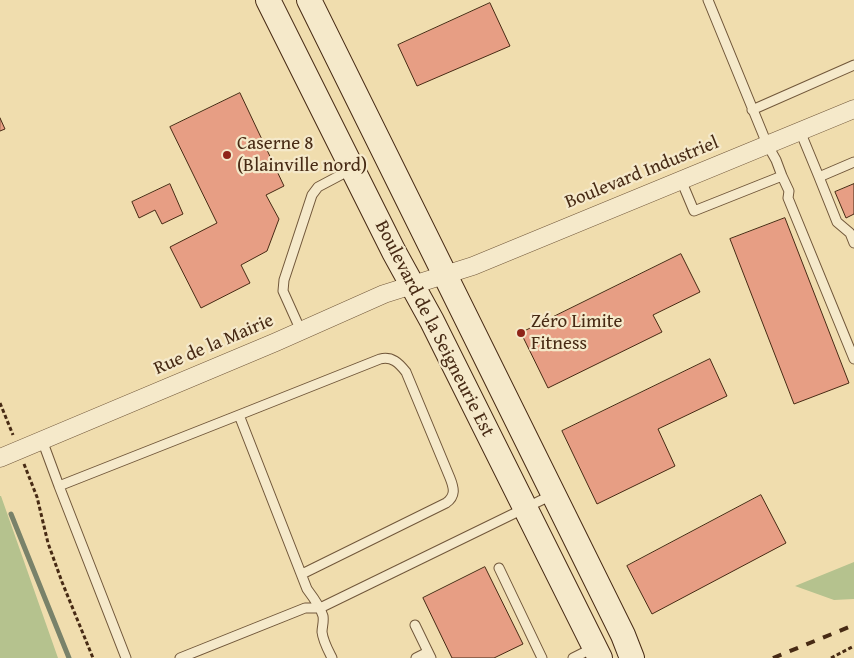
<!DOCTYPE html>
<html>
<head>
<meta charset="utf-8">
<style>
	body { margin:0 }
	canvas { display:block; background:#f0ddae }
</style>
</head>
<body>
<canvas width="854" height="658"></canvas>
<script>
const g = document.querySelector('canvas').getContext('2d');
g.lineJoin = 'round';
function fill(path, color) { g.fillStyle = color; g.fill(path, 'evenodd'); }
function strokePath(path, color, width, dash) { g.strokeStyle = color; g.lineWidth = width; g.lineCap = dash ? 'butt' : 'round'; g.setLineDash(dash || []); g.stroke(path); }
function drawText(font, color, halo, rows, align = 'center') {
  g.font = font + ' "Gentium Book Plus",serif'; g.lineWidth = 4.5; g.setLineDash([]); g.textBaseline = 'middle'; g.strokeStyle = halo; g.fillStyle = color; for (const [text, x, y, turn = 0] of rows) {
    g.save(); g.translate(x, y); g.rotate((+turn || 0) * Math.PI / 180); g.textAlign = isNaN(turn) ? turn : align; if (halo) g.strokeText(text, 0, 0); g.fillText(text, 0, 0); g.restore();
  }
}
fill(new Path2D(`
	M 0,496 L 1,496 L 58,658 L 0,658 Z
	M 854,562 L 854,599 L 834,600 L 795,586 Z`), '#b5c28e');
strokePath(new Path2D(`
	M 11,514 L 69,658`), '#79826a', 5);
const building = new Path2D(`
	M 490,3 L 510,46 L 417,86 L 398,45 Z
	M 240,93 L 284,186 L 266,195 L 279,219 L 267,251 L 241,265 L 250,283 L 201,308 L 170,247 L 217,223 L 170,127 Z
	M 0,118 L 5,129 L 0,131 Z
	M 170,184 L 183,214 L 162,224 L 155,210 L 139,218 L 132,202 Z
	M 854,184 L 854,214 L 846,218 L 835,192 Z
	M 785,218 L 849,383 L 794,404 L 730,239 Z
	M 681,254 L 700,292 L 653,315 L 662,332 L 548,388 L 521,333 Z
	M 710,359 L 727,396 L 658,429 L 675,466 L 597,504 L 562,431 Z
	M 761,495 L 786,543 L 652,614 L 627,566 Z
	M 485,567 L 523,644 L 494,658 L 452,658 L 423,598 Z`);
fill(building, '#e79e84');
strokePath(building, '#472a14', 1);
const service = new Path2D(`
	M 752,110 L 854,65
	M 800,131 L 819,177 L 854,162
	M 782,176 L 789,191 L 788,198 L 854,359
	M 819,177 L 837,222 L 850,233 L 854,243
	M 681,180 L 694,211 L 782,176 L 776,160 L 767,144 L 708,0
	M 301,331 L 283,291 L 284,280 L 312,195 L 318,187 L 352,169
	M 239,415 L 380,359 C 392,356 399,363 406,372 L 450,478 C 454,488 456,496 446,503 L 302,574
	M 42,440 L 59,486
	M 499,568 L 542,658
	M 415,625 L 431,658
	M 126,658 L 59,486 L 239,415 L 307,589 C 313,597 320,606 323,616 C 324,622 322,627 322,632 C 323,641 328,650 332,658
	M 180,658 L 305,608 L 320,608 L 554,494
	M 416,658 L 428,652
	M 573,658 L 595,647`);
const minor = new Path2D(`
	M 0,458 L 276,342 L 384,294 L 473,266 L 854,109`);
const secondary = new Path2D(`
	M 268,0 L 394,252 L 432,321 L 600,658
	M 309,0 L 623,635 L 632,658`);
strokePath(service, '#71573a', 11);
strokePath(minor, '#71573a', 19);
strokePath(secondary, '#472a14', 26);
strokePath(new Path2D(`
	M 0,403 L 13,435
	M 24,464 L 37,497 L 48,543 L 62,582 L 93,658
	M 831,658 L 854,646`), '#472a14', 3, [4, 2.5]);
strokePath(service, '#f5e9ca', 9);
strokePath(minor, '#f5e9ca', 18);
strokePath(secondary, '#f5e9ca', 24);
strokePath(new Path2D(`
	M 773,658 L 854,625`), '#472a14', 4, [9, 9]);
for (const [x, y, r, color] of [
	[227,155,5,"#8f2418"],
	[521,333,5,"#8f2418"]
]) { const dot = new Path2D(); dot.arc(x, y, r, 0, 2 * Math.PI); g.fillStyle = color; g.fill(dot); strokePath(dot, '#f5e9ca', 2); }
drawText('19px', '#472a14', '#f5e9ca', [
	["Caserne 8",237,144],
	["(Blainville nord)",237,166],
	["Zéro Limite",531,322],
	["Fitness",531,344]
], 'left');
drawText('19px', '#472a14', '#f5e9ca', [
	["Boulevard Industriel",642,173,-22],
	["Boulevard de la Seigneurie Est",434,329,63],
	["Rue de la Mairie",214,345,-23]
]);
</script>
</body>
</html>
